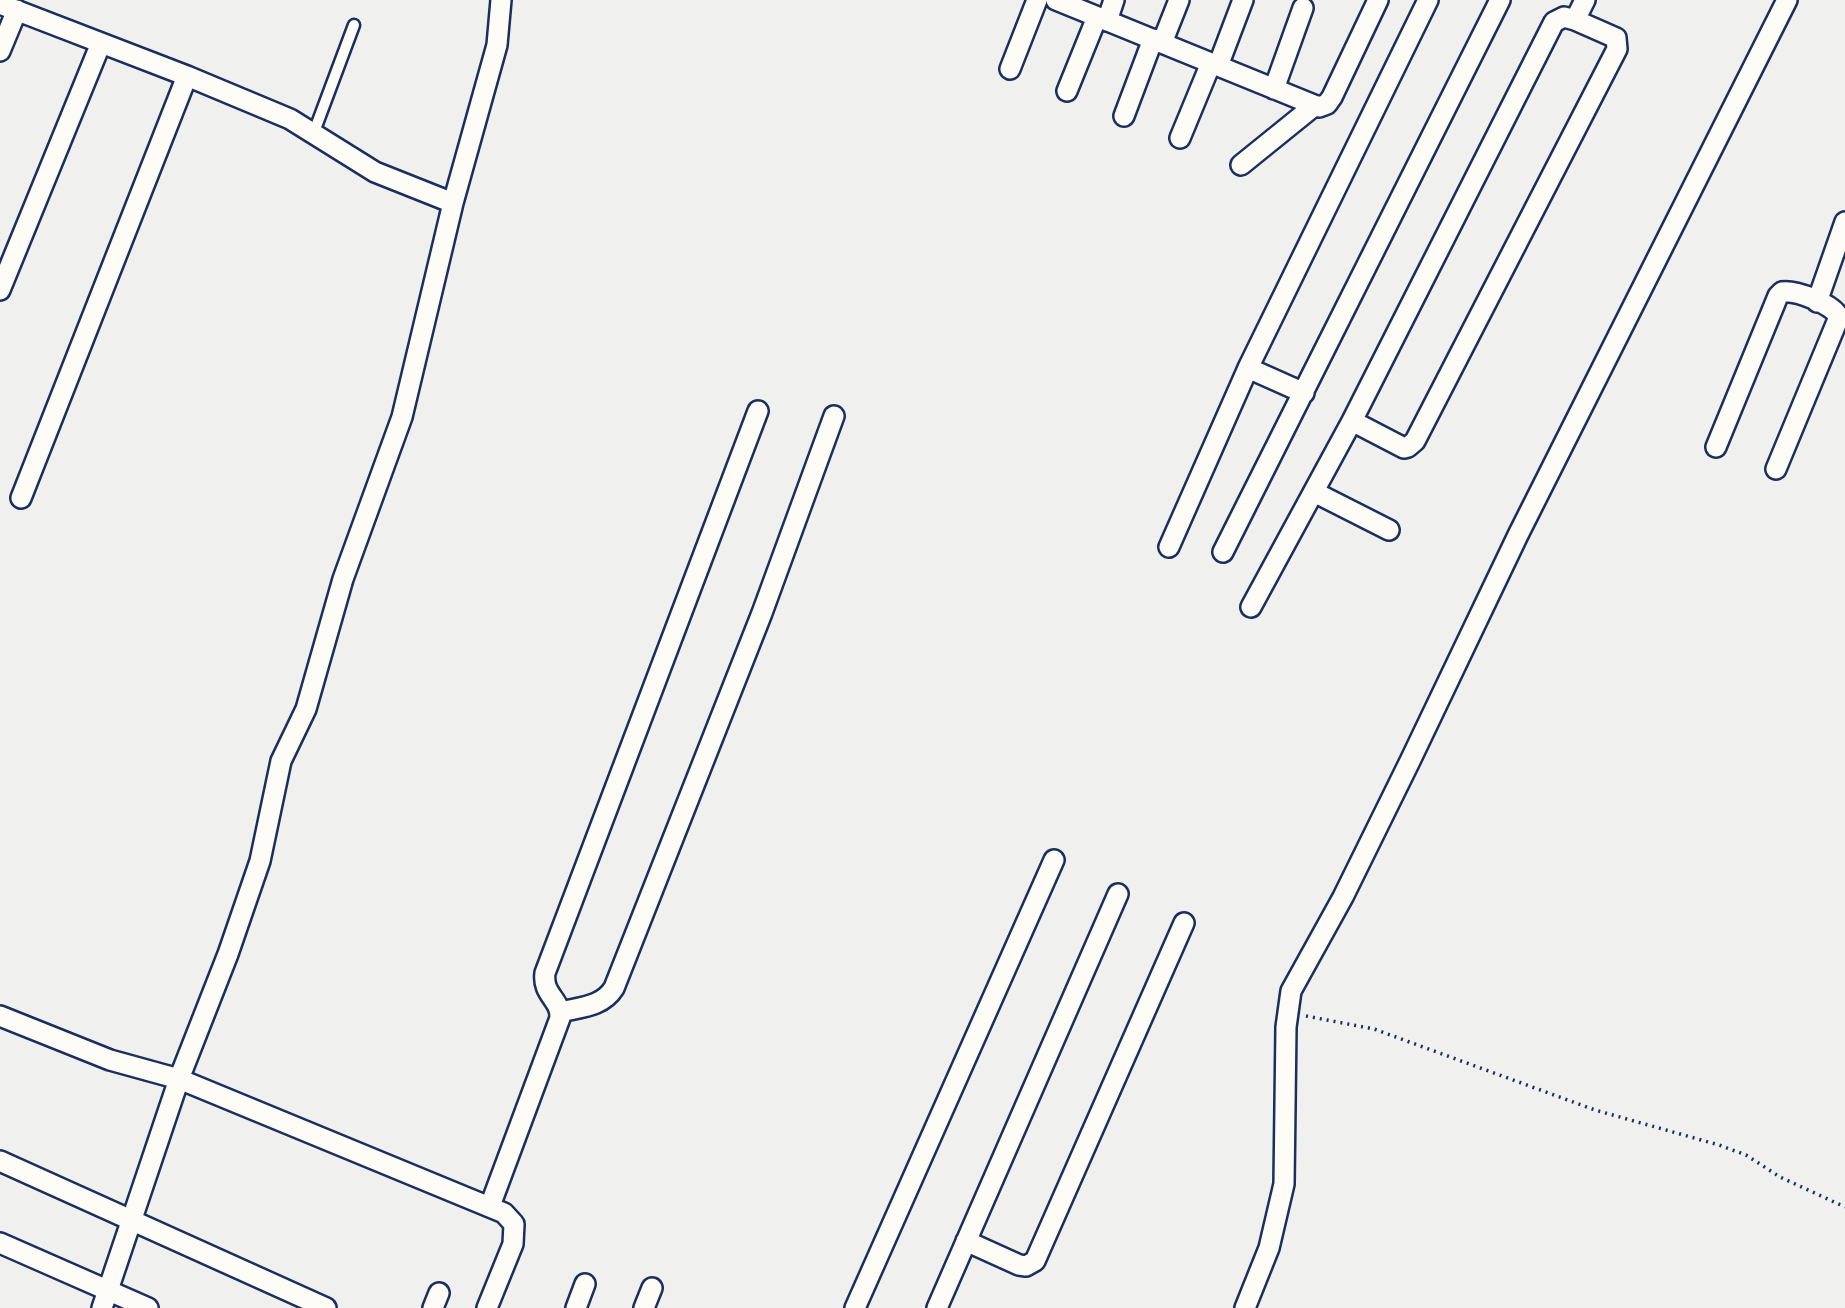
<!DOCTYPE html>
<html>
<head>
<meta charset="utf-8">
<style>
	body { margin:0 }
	canvas { display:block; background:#f0f0ee }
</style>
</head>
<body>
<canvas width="1845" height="1308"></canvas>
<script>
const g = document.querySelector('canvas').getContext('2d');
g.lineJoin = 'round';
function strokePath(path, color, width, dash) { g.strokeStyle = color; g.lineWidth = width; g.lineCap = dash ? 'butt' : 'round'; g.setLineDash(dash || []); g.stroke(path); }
const service = new Path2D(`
	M 314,132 L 354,25`);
const minor = new Path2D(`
	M 1056,0 L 1319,107 L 1327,104 L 1332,97 L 1378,0
	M 0,4 L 187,76 L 290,119 L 375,172 L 453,203
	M 1107,21 L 1114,0
	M 1162,43 L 1179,0
	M 0,51 L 17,10
	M 1218,66 L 1243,0
	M 1010,69 L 1037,0
	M 1274,89 L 1303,8
	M 1067,91 L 1097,17
	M 1124,116 L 1153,39
	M 1180,138 L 1211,63
	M 1241,165 L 1314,106
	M 0,290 L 101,43
	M 1817,302 L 1845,222
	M 1248,368 L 1304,393
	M 1352,421 L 1404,448 L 1408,447 L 1415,441 L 1617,49 L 1616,38 L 1575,20
	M 1716,447 L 1778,296 L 1782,292 C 1796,290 1833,304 1839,317 L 1776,469
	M 1314,492 L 1389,530
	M 21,498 L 187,76
	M 1169,547 L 1248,368 L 1428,0
	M 1223,552 L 1500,0
	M 1251,607 L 1352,421 L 1554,22 L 1564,17 L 1575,20 L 1585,0
	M 560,1012 C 581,1007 602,1007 614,988 L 762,613 L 834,416
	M 0,1016 L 110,1060 L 179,1079 L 504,1213 L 514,1224 L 513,1244 L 487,1308
	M 0,1161 L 326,1308
	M 490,1206 L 560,1018 C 561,999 542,995 545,973 L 758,411
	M 966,1241 L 1019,1265 L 1026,1266 L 1035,1261 L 1184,923
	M 0,1243 L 148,1308
	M 102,1308 L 179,1079 L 228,954 L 260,861 L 281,761 L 306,709 L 343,579 L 402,417 L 453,203 L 497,45 L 501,0
	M 433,1308 L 439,1293
	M 576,1308 L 585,1284
	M 644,1308 L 652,1288
	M 855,1308 L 1054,860
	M 937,1308 L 1118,894
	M 1245,1308 L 1269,1248 L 1284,1184 L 1286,1027 L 1291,991 L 1343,897 L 1410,761 L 1518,535 L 1787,0`);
strokePath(service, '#1b2f5e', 15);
strokePath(minor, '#1b2f5e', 24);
strokePath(new Path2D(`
	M 1306,1016 L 1374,1029 L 1595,1110 L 1719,1145 L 1746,1155 L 1780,1177 L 1845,1207`), '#1b2f5e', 3.5, [2, 5]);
strokePath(service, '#fdfcf7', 10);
strokePath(minor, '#fdfcf7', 19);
</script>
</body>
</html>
